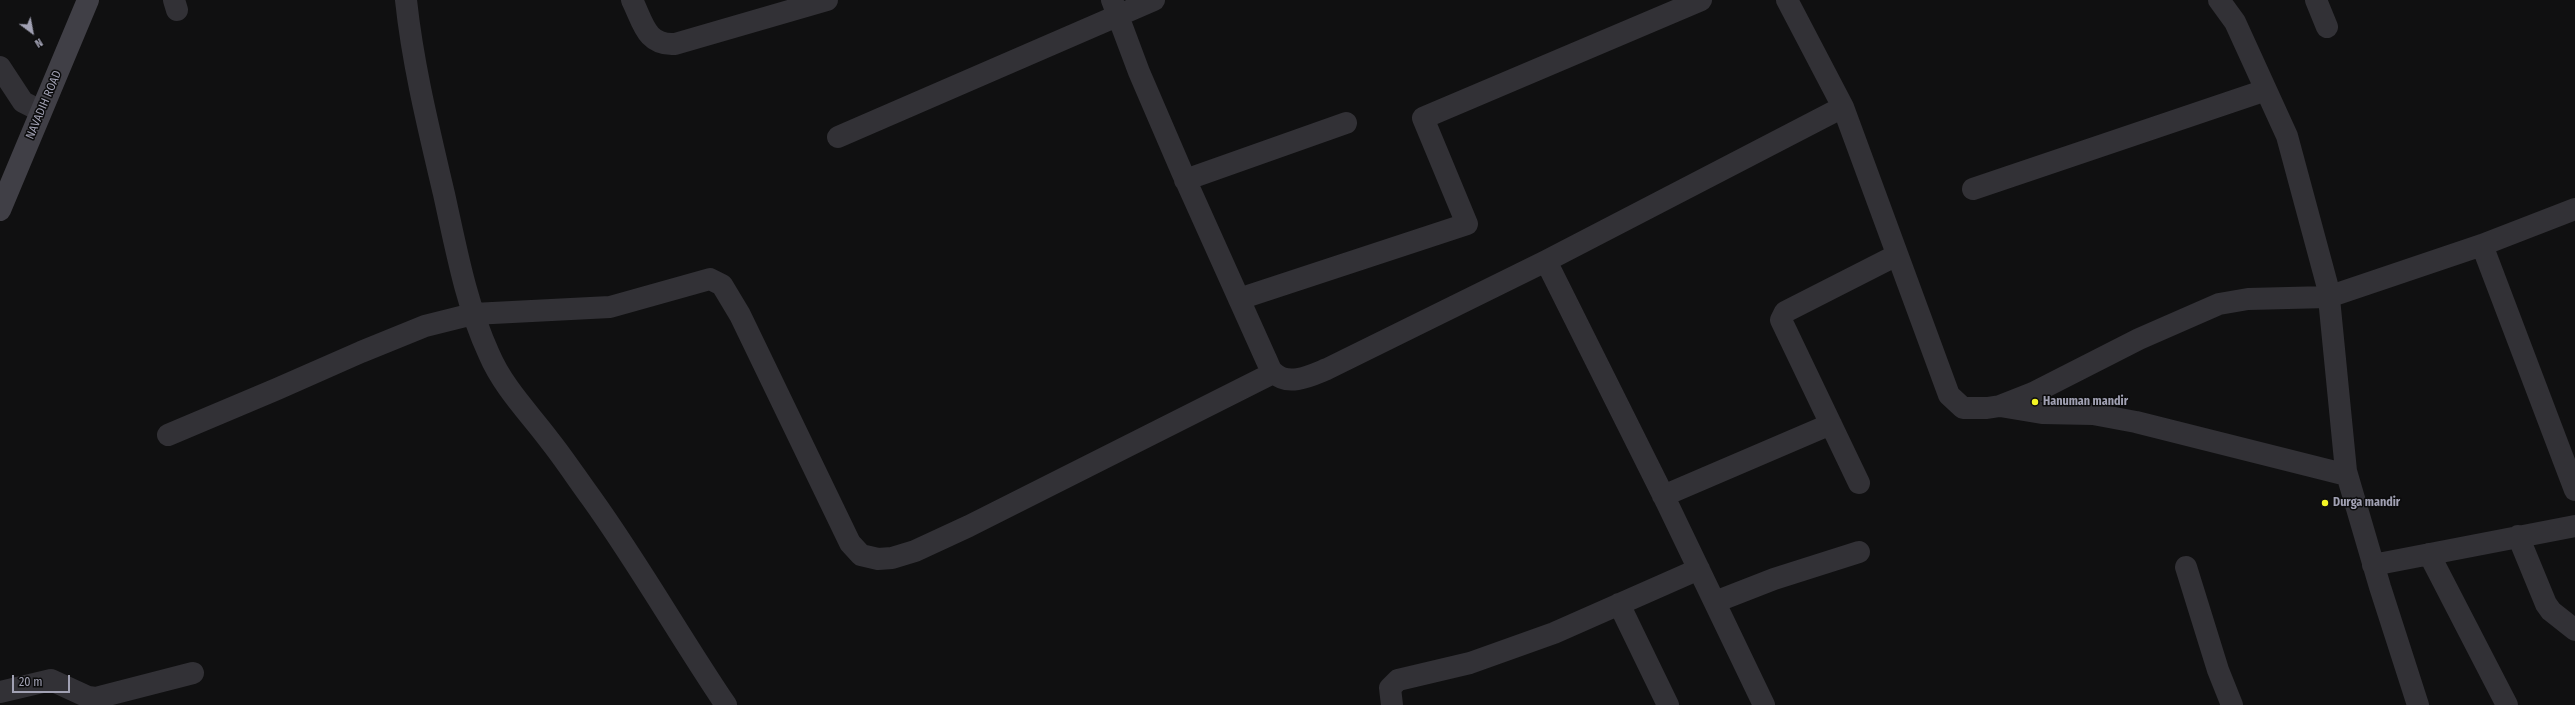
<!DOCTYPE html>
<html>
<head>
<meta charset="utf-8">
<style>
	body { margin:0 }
	#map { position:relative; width:2575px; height:705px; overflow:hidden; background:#101011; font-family:"Fira Sans Condensed",sans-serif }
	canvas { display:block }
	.north { position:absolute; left:12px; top:12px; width:40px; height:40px; -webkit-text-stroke:3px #0b0b0c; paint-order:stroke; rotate:148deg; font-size:11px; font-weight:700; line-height:16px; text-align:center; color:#a1a1b3 }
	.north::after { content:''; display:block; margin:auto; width:14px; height:18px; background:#a1a1b3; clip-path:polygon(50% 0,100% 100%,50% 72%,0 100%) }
	.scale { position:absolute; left:12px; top:675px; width:58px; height:18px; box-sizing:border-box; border:2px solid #a1a1b3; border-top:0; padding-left:5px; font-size:12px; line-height:14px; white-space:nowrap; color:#a1a1b3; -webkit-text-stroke:3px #0b0b0c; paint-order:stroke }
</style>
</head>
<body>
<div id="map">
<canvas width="2575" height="705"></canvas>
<div class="north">N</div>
<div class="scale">20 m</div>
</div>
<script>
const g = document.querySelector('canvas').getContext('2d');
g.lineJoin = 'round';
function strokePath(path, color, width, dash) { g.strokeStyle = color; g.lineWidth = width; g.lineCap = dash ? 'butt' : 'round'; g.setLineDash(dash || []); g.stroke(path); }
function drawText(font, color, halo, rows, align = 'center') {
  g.font = font + ' "Fira Sans Condensed",sans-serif'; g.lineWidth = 3; g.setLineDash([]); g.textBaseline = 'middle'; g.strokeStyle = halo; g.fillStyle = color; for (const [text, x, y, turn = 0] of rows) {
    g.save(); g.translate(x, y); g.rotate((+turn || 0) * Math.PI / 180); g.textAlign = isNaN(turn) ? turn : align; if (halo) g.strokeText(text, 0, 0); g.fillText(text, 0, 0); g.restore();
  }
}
strokePath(new Path2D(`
	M 174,0 L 177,10
	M 406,0 C 413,66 429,130 444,194 C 456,248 466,304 489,354 C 503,387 529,413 550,441 C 565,460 578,480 592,499 C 640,566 680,637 726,705
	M 632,0 C 643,22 646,46 675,44 L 827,0
	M 1112,0 L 1139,72 L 1182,172 L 1266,359 C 1268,363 1270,370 1274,373 C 1289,387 1312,375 1327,369 L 1546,261 L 1843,107
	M 1787,0 L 1843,107 L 1949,395 L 1963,408 L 1987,408 L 2000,406 L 2033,393 L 2139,339 L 2219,304 L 2248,299 L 2328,297 L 2482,245 L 2575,209
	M 2219,0 L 2235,22 L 2287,136 L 2328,288 L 2346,471 L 2380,587 L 2418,705
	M 2316,0 L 2327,27
	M 0,67 L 23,102 L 41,111
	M 838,137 L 1154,0
	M 1185,180 L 1346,123
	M 1973,189 L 2266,90
	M 2482,245 L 2575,490
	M 1546,261 L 1667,503 L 1764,705
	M 1239,299 L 1467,224 L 1423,118 L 1701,0
	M 2000,406 L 2042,413 L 2093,414 L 2136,422 L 2347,475
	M 168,435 L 277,389 L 361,352 L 425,326 L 473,314 L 610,307 L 710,279 L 722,285 L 740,315 L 850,543 L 861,555 L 878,559 L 892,558 L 915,551 L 969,526 L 1273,373
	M 1859,483 L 1781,320 L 1785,312 L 1897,255
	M 1663,496 L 1831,424
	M 2518,536 L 2546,604 L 2551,611 L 2575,630
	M 2429,554 L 2507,705
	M 2373,565 L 2575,526
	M 2186,567 L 2218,670 L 2232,705
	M 1715,602 L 1774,579 L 1859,552
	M 1619,604 L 1668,705
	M 0,692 L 51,680 L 88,697 L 96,698 L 193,673
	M 1392,705 L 1390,688 L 1398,680 L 1470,663 L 1554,633 L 1699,569`), '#323136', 22);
strokePath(new Path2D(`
	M 0,210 L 88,0`), '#403f46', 22);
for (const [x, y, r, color] of [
	[2035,402,4,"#f3f525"],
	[2325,503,4,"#f3f525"]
]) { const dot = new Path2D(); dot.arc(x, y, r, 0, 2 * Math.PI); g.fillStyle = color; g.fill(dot); strokePath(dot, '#0b0b0c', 1.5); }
drawText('12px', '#a1a1b3', '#0b0b0c', [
	["NAVADIH ROAD",44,105,-67]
]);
drawText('bold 12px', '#a1a1b3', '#0b0b0c', [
	["Hanuman mandir",2043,402],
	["Durga mandir",2333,503]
], 'left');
</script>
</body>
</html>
